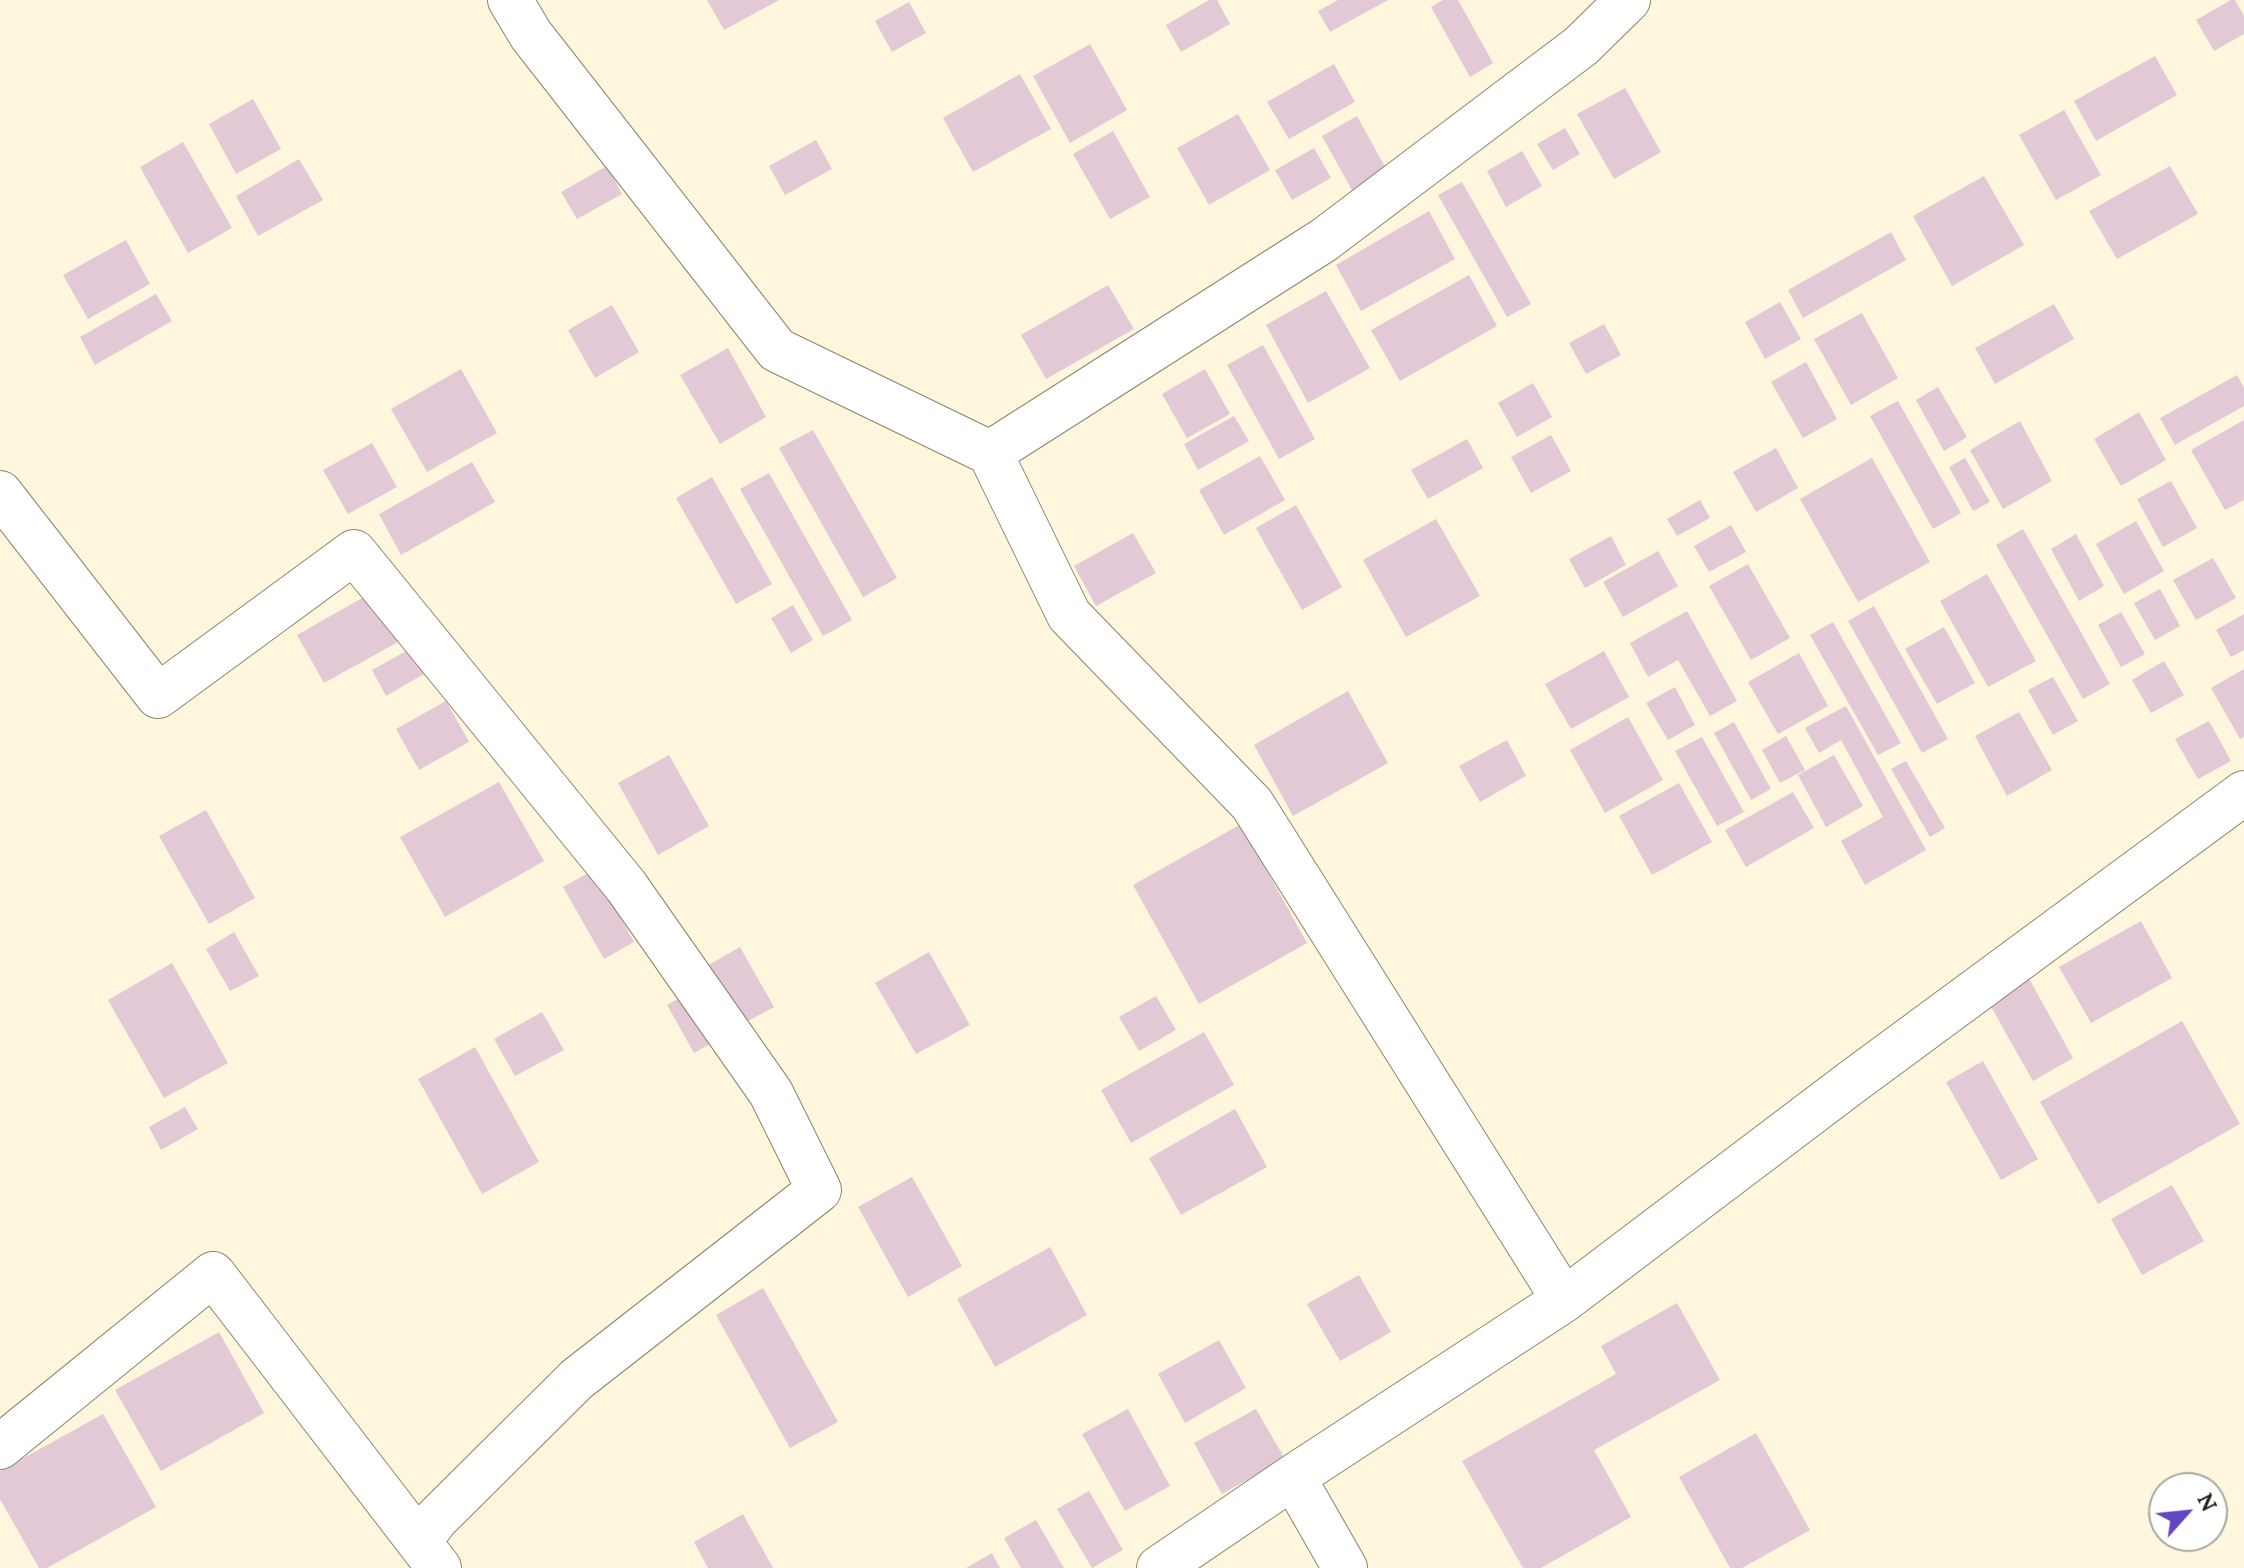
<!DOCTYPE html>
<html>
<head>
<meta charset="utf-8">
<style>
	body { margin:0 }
	#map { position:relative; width:2244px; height:1568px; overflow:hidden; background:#fef6dd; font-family:Lora,serif }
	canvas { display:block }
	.north { position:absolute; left:2148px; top:1472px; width:80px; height:80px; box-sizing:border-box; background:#fff; border:2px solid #a9a8a4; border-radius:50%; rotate:63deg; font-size:22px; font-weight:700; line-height:32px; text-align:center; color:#28251c }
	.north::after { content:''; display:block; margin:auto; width:28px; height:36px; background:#6347c0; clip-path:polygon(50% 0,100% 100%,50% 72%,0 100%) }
</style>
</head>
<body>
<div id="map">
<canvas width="2244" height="1568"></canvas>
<div class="north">N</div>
</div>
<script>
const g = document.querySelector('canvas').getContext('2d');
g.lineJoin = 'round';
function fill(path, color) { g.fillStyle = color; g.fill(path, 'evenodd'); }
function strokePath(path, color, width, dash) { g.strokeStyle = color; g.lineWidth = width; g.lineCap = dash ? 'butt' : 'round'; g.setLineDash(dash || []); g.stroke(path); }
fill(new Path2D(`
	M 707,0 L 779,0 L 724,30 Z
	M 1209,0 L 1217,0 L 1230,24 L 1181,52 L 1166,25 Z
	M 1338,0 L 1388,0 L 1330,32 L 1318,11 Z
	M 1443,0 L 1458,0 L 1493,63 L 1470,77 L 1431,7 Z
	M 2231,0 L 2235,0 L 2244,16 L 2244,34 L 2214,51 L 2196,20 Z
	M 909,2 L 926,33 L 892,52 L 875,21 Z
	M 1090,44 L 1127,110 L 1070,143 L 1033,76 Z
	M 2155,56 L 2177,95 L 2096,141 L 2074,101 Z
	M 1334,64 L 1355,102 L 1289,139 L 1267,102 Z
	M 1020,74 L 1051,129 L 973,172 L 943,118 Z
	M 1625,88 L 1661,152 L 1614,179 L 1577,114 Z
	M 253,99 L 281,149 L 236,174 L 209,124 Z
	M 2064,110 L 2101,175 L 2056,200 L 2019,135 Z
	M 1238,114 L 1270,170 L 1209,205 L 1177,148 Z
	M 1357,116 L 1388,172 L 1353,192 L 1322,136 Z
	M 1565,128 L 1580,154 L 1553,170 L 1537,144 Z
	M 1113,131 L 1150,197 L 1110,219 L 1073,154 Z
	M 816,140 L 832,169 L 785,195 L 769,166 Z
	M 183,142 L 232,228 L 188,253 L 140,167 Z
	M 1314,148 L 1331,178 L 1292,200 L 1275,170 Z
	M 1522,151 L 1542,186 L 1506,207 L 1487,171 Z
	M 299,159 L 323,200 L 258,236 L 236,196 Z
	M 607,166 L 622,194 L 577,219 L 561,192 Z
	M 2170,166 L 2198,214 L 2117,259 L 2089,211 Z
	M 1984,176 L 2024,245 L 1952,286 L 1913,216 Z
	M 1462,182 L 1531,304 L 1507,317 L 1438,195 Z
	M 1429,211 L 1455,259 L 1361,311 L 1336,265 Z
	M 1891,232 L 1906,260 L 1803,318 L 1788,290 Z
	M 126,240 L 150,284 L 88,319 L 63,275 Z
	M 1469,275 L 1497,326 L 1400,381 L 1371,330 Z
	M 1108,285 L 1134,329 L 1046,379 L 1021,335 Z
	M 1326,291 L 1370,368 L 1308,403 L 1266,325 Z
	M 156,294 L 172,321 L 95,365 L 80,337 Z
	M 1780,302 L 1801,339 L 1765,359 L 1745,322 Z
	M 2054,304 L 2074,339 L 1995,384 L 1975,348 Z
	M 612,305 L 639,352 L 595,378 L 568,330 Z
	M 1862,313 L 1898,378 L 1851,405 L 1814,339 Z
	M 1604,324 L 1621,355 L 1586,374 L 1569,343 Z
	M 1263,345 L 1315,439 L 1279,459 L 1227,365 Z
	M 728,348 L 766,417 L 720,444 L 680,375 Z
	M 1806,362 L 1837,419 L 1803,438 L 1771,382 Z
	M 461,369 L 497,433 L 427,472 L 391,409 Z
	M 1205,369 L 1230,414 L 1187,438 L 1162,394 Z
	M 2237,375 L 2244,388 L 2244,406 L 2175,445 L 2160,418 Z
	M 1533,383 L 1552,417 L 1517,437 L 1498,403 Z
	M 1938,387 L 1967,437 L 1944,451 L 1916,400 Z
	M 1898,401 L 1961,513 L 1933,529 L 1870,416 Z
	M 2139,412 L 2166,460 L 2121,486 L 2094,439 Z
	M 1234,416 L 1249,441 L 1198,470 L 1184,444 Z
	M 2244,420 L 2244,500 L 2225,510 L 2191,450 Z
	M 2020,421 L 2052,481 L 2003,509 L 1970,450 Z
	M 813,430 L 897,578 L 863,597 L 779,448 Z
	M 1551,435 L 1571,471 L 1531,493 L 1511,457 Z
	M 1467,439 L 1483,468 L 1428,499 L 1411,470 Z
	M 372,443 L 397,487 L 348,514 L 323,470 Z
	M 1776,448 L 1798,488 L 1756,512 L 1733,472 Z
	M 1260,456 L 1285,500 L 1224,535 L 1199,490 Z
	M 1872,458 L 1930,562 L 1858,602 L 1800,499 Z
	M 1965,458 L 1990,502 L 1973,511 L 1949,467 Z
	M 472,462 L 495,502 L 401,555 L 379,514 Z
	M 769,473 L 852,620 L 823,636 L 740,489 Z
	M 712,477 L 772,584 L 736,604 L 676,498 Z
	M 2171,481 L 2197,528 L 2163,547 L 2137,499 Z
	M 1700,500 L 1710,518 L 1677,536 L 1667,519 Z
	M 1296,505 L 1342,587 L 1302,610 L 1256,528 Z
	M 1436,519 L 1480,596 L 1406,637 L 1363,560 Z
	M 2136,521 L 2164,571 L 2124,594 L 2096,544 Z
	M 1731,525 L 1746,552 L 1709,572 L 1694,546 Z
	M 2023,529 L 2110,684 L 2083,699 L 1996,545 Z
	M 1133,533 L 1156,573 L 1096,606 L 1074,566 Z
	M 2076,534 L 2104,586 L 2079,601 L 2051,549 Z
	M 1611,536 L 1626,565 L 1585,588 L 1569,559 Z
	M 1658,551 L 1678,586 L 1623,617 L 1603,582 Z
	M 2213,558 L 2236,598 L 2196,620 L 2173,580 Z
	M 1748,564 L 1790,638 L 1751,660 L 1709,586 Z
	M 1987,574 L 2036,661 L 1988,687 L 1940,601 Z
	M 2160,589 L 2180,626 L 2155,640 L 2134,603 Z
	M 371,593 L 398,642 L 324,683 L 297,635 Z
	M 793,605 L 813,640 L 791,653 L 771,618 Z
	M 1874,606 L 1948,739 L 1922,753 L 1848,621 Z
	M 1687,611 L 1737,701 L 1710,716 L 1678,660 L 1648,677 L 1630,643 Z
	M 2121,612 L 2145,654 L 2121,667 L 2098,625 Z
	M 2244,614 L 2244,650 L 2231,657 L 2216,630 Z
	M 1833,622 L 1901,743 L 1878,755 L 1810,635 Z
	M 1944,627 L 1975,683 L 1937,704 L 1905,649 Z
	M 410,649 L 424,674 L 386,696 L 372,670 Z
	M 1604,651 L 1629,697 L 1571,729 L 1545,684 Z
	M 1799,653 L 1828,706 L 1778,734 L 1748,682 Z
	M 2164,661 L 2184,695 L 2151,713 L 2132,680 Z
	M 2244,669 L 2244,737 L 2240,739 L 2211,688 Z
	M 2053,677 L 2078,721 L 2053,735 L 2028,690 Z
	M 1675,687 L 1695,725 L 1668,740 L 1646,703 Z
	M 1348,691 L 1388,763 L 1293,816 L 1254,745 Z
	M 446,701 L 469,742 L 419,770 L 396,729 Z
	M 1846,706 L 1926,850 L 1865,885 L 1841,841 L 1883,817 L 1841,740 L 1819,753 L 1805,728 Z
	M 2019,712 L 2052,770 L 2007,796 L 1975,736 Z
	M 1628,717 L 1663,780 L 1605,813 L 1570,750 Z
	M 2209,721 L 2231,761 L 2198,779 L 2175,739 Z
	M 1734,722 L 1771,789 L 1751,800 L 1714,733 Z
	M 1786,736 L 1805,770 L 1780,783 L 1762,750 Z
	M 1702,737 L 1744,812 L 1717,826 L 1675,751 Z
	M 1507,740 L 1526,776 L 1480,802 L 1459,766 Z
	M 669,755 L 709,826 L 658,855 L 618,783 Z
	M 1834,755 L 1863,806 L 1826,827 L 1798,775 Z
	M 1906,761 L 1945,828 L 1930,837 L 1891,769 Z
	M 499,782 L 544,861 L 445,917 L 400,837 Z
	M 1679,783 L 1712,842 L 1652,875 L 1619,816 Z
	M 1793,792 L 1814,828 L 1746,867 L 1725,830 Z
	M 206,810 L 255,898 L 209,924 L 159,836 Z
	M 1241,824 L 1307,943 L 1199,1004 L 1133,885 Z
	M 594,870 L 634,942 L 604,959 L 563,887 Z
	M 2141,921 L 2172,978 L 2091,1023 L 2059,967 Z
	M 234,932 L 259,976 L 230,991 L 206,949 Z
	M 740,947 L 774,1007 L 733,1029 L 700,970 Z
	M 929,952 L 970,1025 L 916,1054 L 875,983 Z
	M 172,963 L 228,1063 L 164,1098 L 108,1000 Z
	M 2027,975 L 2073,1058 L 2033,1081 L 1986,998 Z
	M 695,989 L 721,1038 L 694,1053 L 667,1005 Z
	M 1156,996 L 1176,1030 L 1139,1051 L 1119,1017 Z
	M 542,1012 L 564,1050 L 515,1076 L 494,1039 Z
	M 2182,1021 L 2240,1124 L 2098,1204 L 2040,1102 Z
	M 1204,1032 L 1234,1085 L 1131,1143 L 1101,1090 Z
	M 475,1047 L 539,1162 L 482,1194 L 418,1079 Z
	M 1983,1061 L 2038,1159 L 2001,1180 L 1946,1082 Z
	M 185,1107 L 198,1129 L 161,1150 L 149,1127 Z
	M 1235,1109 L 1267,1167 L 1181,1215 L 1149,1158 Z
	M 912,1177 L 962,1266 L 908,1297 L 858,1207 Z
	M 2172,1185 L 2204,1241 L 2142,1275 L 2111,1219 Z
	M 1050,1247 L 1087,1315 L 995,1367 L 957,1299 Z
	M 1359,1275 L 1391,1332 L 1340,1361 L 1307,1304 Z
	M 763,1288 L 838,1422 L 790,1448 L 716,1315 Z
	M 1677,1303 L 1720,1380 L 1594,1450 L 1631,1517 L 1541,1568 L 1523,1568 L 1462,1461 L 1616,1374 L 1601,1346 Z
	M 219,1332 L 264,1413 L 161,1471 L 115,1390 Z
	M 1219,1340 L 1246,1388 L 1185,1423 L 1158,1374 Z
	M 1128,1409 L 1170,1486 L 1125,1511 L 1082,1434 Z
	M 1256,1409 L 1285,1459 L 1222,1494 L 1194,1443 Z
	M 103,1414 L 156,1507 L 47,1568 L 39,1568 L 0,1499 L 0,1471 Z
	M 1756,1433 L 1810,1530 L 1742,1568 L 1730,1568 L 1679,1477 Z
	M 1089,1491 L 1123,1550 L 1092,1568 L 1057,1509 Z
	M 743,1514 L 773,1568 L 708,1568 L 694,1542 Z
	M 1036,1520 L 1064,1568 L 1021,1568 L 1004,1538 Z
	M 992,1553 L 1000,1568 L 966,1568 Z`), '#e2c9d5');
const minor = new Path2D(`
	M 510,0 L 531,35 L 777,350 L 990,453
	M 1628,0 L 1581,46 L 1324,240 L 990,453 L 1069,615 L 1252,804 L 1564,1300 L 1852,1082 L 2244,793
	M 0,493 L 158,696 L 354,552 L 626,886 L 771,1093 L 819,1190 L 577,1379 L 435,1520 L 419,1542
	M 0,1447 L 213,1274 L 439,1568
	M 1159,1568 L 1293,1477
	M 1345,1568 L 1293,1477 L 1564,1300`);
strokePath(minor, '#8b846e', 46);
strokePath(minor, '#fff', 44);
</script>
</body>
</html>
